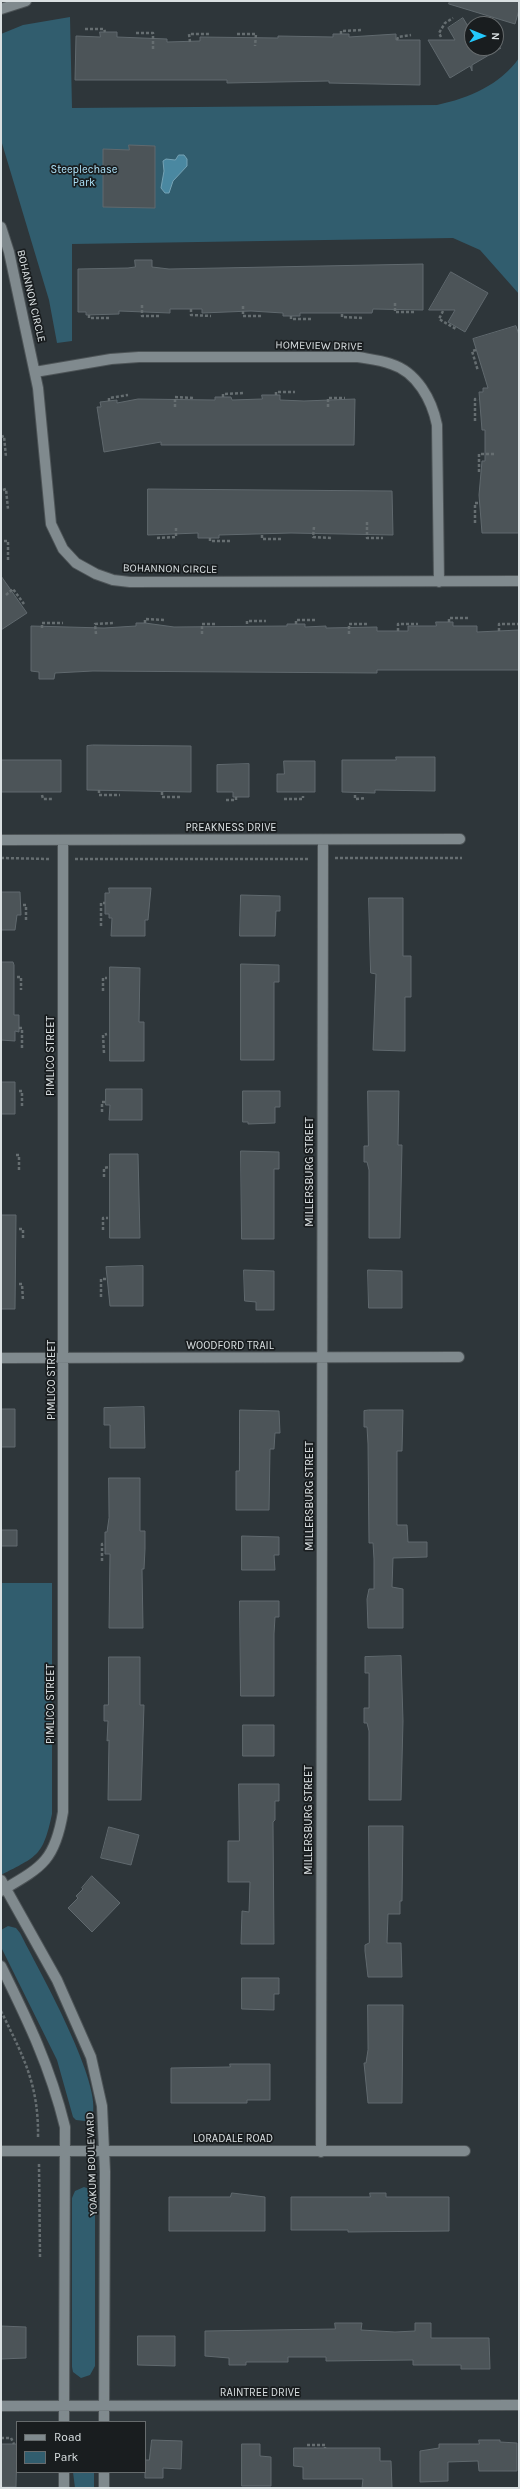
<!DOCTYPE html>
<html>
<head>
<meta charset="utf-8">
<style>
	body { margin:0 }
	#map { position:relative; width:520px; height:2489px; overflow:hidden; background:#2e363a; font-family:Karla,sans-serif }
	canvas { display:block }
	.frame { position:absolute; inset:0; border:2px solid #dae0e2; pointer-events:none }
	.legend { position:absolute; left:16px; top:2421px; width:130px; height:52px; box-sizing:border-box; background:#191d1f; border:1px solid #666b6d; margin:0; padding:5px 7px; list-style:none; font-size:12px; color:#dae0e2 }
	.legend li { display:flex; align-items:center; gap:8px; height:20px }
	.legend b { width:20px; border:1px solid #666b6d }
	.north { position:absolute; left:464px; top:16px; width:40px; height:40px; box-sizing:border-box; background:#191d1f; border:1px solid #666b6d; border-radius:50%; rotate:91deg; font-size:11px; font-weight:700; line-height:16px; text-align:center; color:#dae0e2 }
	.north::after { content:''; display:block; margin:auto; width:14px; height:18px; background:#23c9fe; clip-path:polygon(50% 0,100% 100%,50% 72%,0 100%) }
</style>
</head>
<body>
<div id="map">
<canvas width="520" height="2489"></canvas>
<div class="frame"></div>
<ul class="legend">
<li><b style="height:5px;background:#808a8e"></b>Road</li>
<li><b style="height:11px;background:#315d6e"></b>Park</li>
</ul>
<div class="north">N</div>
</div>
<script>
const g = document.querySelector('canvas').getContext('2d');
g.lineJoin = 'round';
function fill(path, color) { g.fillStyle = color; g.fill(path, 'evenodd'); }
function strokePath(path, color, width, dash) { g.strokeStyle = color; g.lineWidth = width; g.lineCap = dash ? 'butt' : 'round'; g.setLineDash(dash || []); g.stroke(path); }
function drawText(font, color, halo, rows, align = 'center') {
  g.font = font + ' Karla,sans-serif'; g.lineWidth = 3.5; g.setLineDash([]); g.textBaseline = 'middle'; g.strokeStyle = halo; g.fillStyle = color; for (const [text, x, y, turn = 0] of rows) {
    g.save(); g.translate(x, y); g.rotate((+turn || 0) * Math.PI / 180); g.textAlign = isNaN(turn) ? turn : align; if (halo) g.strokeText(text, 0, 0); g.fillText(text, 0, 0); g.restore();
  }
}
fill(new Path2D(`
	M 70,17 L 72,108 L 437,105 C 469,98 500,85 519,58 L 519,294 L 480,250 L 453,238 L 72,244 L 72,341 L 57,343 L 49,300 L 1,140 L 1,34 L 23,25 Z
	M 1,1583 L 52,1583 L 52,1814 C 43,1856 38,1856 1,1875 Z
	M 8,1926 L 16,1928 L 20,1933 C 38,1969 100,2077 93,2114 L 85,2121 L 76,2120 L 73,2117 L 57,2060 L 1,1947 L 1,1930 Z
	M 84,2187 L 92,2190 L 95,2197 L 95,2366 L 90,2375 L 81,2378 L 73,2372 L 72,2367 L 72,2198 L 75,2191 Z
	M 73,2472 L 94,2472 L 94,2488 L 75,2488 Z`), '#315d6e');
const water = new Path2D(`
	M 179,155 L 184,155 L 187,159 L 187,166 L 173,181 L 169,193 L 165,193 L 161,188 L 164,171 L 163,161 L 166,159 L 175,160 Z`);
fill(water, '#4a88a1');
strokePath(water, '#75a2b4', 1);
const building = new Path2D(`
	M 450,1 L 519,1 L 519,10 L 515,24 L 449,4 Z
	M 463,18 L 472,33 L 472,48 L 501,48 L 472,65 L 472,71 L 470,66 L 450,78 L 428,40 L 455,40 L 448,28 Z
	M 100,32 L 117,32 L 117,37 L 167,39 L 167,42 L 200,41 L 200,37 L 278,38 L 278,36 L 333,37 L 333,34 L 349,34 L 349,37 L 396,34 L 396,40 L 420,40 L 420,85 L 329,83 L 329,81 L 227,83 L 227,80 L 75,80 L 76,36 L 100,37 Z
	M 129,145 L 155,146 L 155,208 L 103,207 L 103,149 L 129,150 Z
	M 135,260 L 152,260 L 152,267 L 169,269 L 423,264 L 423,310 L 373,309 L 372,313 L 300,313 L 300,316 L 283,316 L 283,313 L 251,311 L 202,313 L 202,309 L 170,309 L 170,313 L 119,311 L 119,314 L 86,315 L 86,312 L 78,312 L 78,269 L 128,268 L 135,267 Z
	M 451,272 L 488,293 L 465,332 L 448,322 L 455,310 L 429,310 Z
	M 516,326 L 519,335 L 519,533 L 482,533 L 479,495 L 482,461 L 485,461 L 485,430 L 482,430 L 479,392 L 483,392 L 483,388 L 488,388 L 473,339 Z
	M 262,395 L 280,395 L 280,400 L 304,401 L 355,399 L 354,445 L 161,445 L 161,442 L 104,452 L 97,407 L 101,407 L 100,402 L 117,400 L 117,403 L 138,399 L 215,400 L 215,397 L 231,397 L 232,400 L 262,399 Z
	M 148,489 L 392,491 L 393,535 L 291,533 L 219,535 L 219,538 L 198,538 L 198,533 L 148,535 Z
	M 1,576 L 27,613 L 1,630 Z
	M 436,622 L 453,622 L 453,626 L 477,626 L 477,632 L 519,630 L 519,670 L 377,670 L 377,673 L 93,671 L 55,673 L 54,679 L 39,679 L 39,672 L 31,671 L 31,626 L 104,628 L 136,626 L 136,623 L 145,623 L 174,627 L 287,626 L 287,624 L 305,624 L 305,627 L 326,626 L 326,628 L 377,627 L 377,631 L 408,631 L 408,626 L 436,626 Z
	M 93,745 L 191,746 L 191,792 L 87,790 L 87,746 Z
	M 396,757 L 435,757 L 435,791 L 375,790 L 375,793 L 342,792 L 342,760 L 396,760 Z
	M 1,760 L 61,760 L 61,792 L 1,792 Z
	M 284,761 L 315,761 L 315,792 L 277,792 L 277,774 L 284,774 Z
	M 249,764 L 249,797 L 233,797 L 233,792 L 217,792 L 217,765 Z
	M 109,888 L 151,888 L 148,920 L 145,920 L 145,936 L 111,936 L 112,918 L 109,918 L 109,914 L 105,914 L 105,893 L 109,893 Z
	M 1,892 L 20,892 L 21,915 L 17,915 L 15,930 L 1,930 Z
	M 241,895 L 280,896 L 280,911 L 276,911 L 275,936 L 240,936 Z
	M 369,898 L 403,898 L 403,956 L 411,956 L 411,997 L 405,997 L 405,1051 L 373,1050 L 376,974 L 371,973 Z
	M 1,962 L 13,962 L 14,965 L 14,1015 L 19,1015 L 19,1032 L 15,1031 L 15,1041 L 1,1040 Z
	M 241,964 L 279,965 L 279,982 L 274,982 L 274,1060 L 241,1060 Z
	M 110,967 L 140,968 L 139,1022 L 144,1022 L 144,1061 L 110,1061 Z
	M 1,1082 L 15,1082 L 15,1114 L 1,1114 Z
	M 106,1089 L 142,1089 L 142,1120 L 109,1120 L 110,1105 L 106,1105 Z
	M 243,1091 L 280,1091 L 280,1107 L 275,1107 L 275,1123 L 248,1124 L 248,1122 L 243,1122 Z
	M 368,1091 L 399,1091 L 398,1145 L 402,1145 L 400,1238 L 369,1238 L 369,1170 L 367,1162 L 364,1162 L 364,1146 L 368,1146 Z
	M 241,1151 L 279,1152 L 279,1169 L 274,1169 L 274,1239 L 242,1239 Z
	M 110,1154 L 138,1154 L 140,1238 L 110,1238 Z
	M 1,1215 L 16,1215 L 15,1309 L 1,1309 Z
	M 143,1266 L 143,1306 L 110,1306 L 106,1267 Z
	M 244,1270 L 274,1271 L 274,1310 L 256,1310 L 256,1302 L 245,1301 Z
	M 368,1270 L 402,1271 L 402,1308 L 369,1308 Z
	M 144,1407 L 145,1448 L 110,1448 L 110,1425 L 104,1425 L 104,1408 Z
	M 1,1409 L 15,1409 L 15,1447 L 1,1447 Z
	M 240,1410 L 279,1411 L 280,1433 L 275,1433 L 274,1449 L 270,1449 L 269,1510 L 236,1510 L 236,1471 L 239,1471 Z
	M 369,1410 L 403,1410 L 402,1451 L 397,1451 L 397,1525 L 407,1525 L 408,1542 L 427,1542 L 427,1557 L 393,1558 L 392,1587 L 403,1589 L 403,1628 L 368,1628 L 367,1599 L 369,1589 L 374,1589 L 374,1559 L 373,1543 L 369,1543 L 368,1444 L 367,1427 L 364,1427 L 364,1411 Z
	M 109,1478 L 140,1478 L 140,1531 L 145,1531 L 145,1549 L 144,1569 L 142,1569 L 143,1628 L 109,1628 L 110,1554 L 105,1554 L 105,1532 L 107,1532 L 109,1518 Z
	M 1,1530 L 17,1530 L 17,1546 L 1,1546 Z
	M 242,1536 L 279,1537 L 279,1555 L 274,1555 L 275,1570 L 242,1570 Z
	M 240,1601 L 279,1601 L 279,1617 L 275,1617 L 274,1634 L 274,1696 L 241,1696 Z
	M 401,1656 L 403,1721 L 401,1800 L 369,1800 L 369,1731 L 367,1723 L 364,1723 L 364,1708 L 369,1708 L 369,1673 L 365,1673 L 365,1657 Z
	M 109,1657 L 140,1657 L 140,1705 L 144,1705 L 141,1800 L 108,1800 L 109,1740 L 107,1741 L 108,1721 L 104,1721 L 104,1705 L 108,1705 Z
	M 243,1725 L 274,1725 L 274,1756 L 243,1756 Z
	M 239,1784 L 279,1784 L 279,1801 L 275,1801 L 275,1820 L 273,1822 L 274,1944 L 241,1944 L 242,1911 L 249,1912 L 250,1882 L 228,1882 L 228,1841 L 239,1841 Z
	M 369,1826 L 403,1826 L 402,1901 L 400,1901 L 400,1914 L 388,1914 L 387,1943 L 401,1943 L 402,1977 L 368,1977 L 365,1951 L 365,1945 L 369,1943 Z
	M 109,1827 L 139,1835 L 131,1865 L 101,1858 Z
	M 92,1876 L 120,1903 L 92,1932 L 68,1908 L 78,1898 L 76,1896 L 83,1889 L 82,1888 Z
	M 242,1978 L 279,1978 L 279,1994 L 274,1994 L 274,2010 L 242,2009 Z
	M 368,2005 L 403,2005 L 402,2103 L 368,2103 L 364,2063 L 366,2063 L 368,2050 Z
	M 230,2064 L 270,2064 L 270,2100 L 247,2100 L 247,2103 L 171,2103 L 171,2068 L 230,2067 Z
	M 232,2193 L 265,2197 L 265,2231 L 169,2231 L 169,2197 L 230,2197 Z
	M 370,2193 L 386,2193 L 386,2197 L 449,2197 L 449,2231 L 348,2232 L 348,2230 L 291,2230 L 291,2197 L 370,2197 Z
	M 335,2323 L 362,2323 L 361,2330 L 395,2332 L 415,2331 L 415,2323 L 431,2323 L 431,2338 L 489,2338 L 490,2369 L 461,2369 L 461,2365 L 413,2365 L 413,2360 L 326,2361 L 326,2357 L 288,2357 L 288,2362 L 246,2362 L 246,2365 L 229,2365 L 229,2358 L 205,2356 L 205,2331 L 335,2329 Z
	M 1,2326 L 26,2327 L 26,2358 L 1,2359 Z
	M 138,2336 L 175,2336 L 175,2366 L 138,2365 Z
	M 152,2440 L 182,2441 L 181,2469 L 163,2468 L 163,2478 L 145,2478 L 145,2460 L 149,2460 Z
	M 479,2440 L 500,2440 L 500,2442 L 517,2443 L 517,2471 L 479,2471 L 478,2461 L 448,2462 L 448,2481 L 420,2482 L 420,2451 L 439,2448 L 439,2444 L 479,2444 Z
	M 1,2444 L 17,2444 L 16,2487 L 1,2487 Z
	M 242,2444 L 260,2444 L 260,2456 L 271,2457 L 271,2486 L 242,2486 Z
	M 294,2448 L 380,2448 L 380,2461 L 391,2461 L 392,2488 L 362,2488 L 363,2479 L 303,2479 L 303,2467 L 294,2466 Z`);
fill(building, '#4c5458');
strokePath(building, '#60696e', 1);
const minor = new Path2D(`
	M 1,9 L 26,1
	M 1,227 L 9,252 L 38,388 L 51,524 L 63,549 L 76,563 L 96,574 L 113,580 L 130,582 L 519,581
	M 35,372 L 111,359 L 139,357 L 358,357 C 369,359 380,360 391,364 C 417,372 432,400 437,425 L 439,582
	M 1,840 L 460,839
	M 1,1358 L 459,1357
	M 1,1880 L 57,1980 L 91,2057 L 102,2106 L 105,2172 L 104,2422
	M 1,1891 C 42,1867 55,1861 63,1812 L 63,840
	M 1,1966 C 28,2021 50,2066 65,2127 L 64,2422
	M 1,2151 L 465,2151
	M 321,2152 L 323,840
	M 1,2406 L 519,2405
	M 64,2472 L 64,2488
	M 104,2488 L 104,2472`);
strokePath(minor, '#4d5457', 12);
strokePath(new Path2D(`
	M 85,29 L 104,29 L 105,32
	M 136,33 L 153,33 L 153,49
	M 237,34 L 256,34 L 255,46
	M 341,34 L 341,31 L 361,30
	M 441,37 L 439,33 L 445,23 L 453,18
	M 397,40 L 398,37 L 411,35
	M 190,42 L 189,34 L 209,34
	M 395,303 L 395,312 L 414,312
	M 142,305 L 142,316 L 161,316
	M 243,306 L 243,316 L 262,316
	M 191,309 L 191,315 L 211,316
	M 443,311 L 439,319 L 456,329
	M 342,314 L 342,317 L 363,318
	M 89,315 L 89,318 L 110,318
	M 291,316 L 291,319 L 312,319
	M 476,350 L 472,351 L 478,371
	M 276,395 L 276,392 L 295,392
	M 223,397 L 223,394 L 244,393
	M 109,401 L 109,398 L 128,395
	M 175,407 L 175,397 L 194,398
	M 328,407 L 328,398 L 345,398
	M 475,421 L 475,399 L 478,400
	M 1,437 L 4,436 L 6,457
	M 479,472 L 479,454 L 495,454
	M 3,490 L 6,489 L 8,509
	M 367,522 L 367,538 L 383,538
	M 475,523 L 475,503 L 480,503
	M 314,527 L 313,537 L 332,538
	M 262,535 L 262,539 L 282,539
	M 157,538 L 176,537 L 176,527
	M 210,538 L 210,541 L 231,541
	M 4,541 L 8,541 L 8,561
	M 6,595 L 13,589 L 24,604
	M 449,622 L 449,618 L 469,618
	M 145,623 L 145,619 L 165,620
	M 247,624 L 247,621 L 266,621
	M 296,624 L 296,620 L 317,620
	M 42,628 L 42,623 L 63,623
	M 398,631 L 398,624 L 418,624
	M 499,631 L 499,624 L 519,624
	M 96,634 L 95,624 L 115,623
	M 202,634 L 202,624 L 215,624
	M 349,634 L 349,624 L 367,624
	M 99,790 L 99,795 L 120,795
	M 162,792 L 162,797 L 182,797
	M 42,795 L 43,799 L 53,799
	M 355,795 L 355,799 L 366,798
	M 284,799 L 303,799 L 303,796
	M 226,800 L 236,800 L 236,797
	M 1,858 L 50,859
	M 335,858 L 462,858
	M 75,859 L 310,859
	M 23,905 L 26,905 L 26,922
	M 101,926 L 101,903 L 105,903
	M 17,977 L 21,977 L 21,990
	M 103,991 L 103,978 L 107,978
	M 19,1028 L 22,1028 L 22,1048
	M 104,1053 L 103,1035 L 107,1034
	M 19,1091 L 22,1091 L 22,1106
	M 102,1112 L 102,1102 L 106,1102
	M 16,1155 L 19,1155 L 19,1171
	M 104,1177 L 104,1168 L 110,1167
	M 19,1229 L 23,1229 L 23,1239
	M 103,1230 L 103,1218 L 108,1218
	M 19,1284 L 22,1284 L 23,1301
	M 101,1297 L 101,1279 L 106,1279
	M 102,1561 L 102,1544 L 105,1544
	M 1,2011 C 24,2058 39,2085 38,2139
	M 39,2164 L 40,2257
	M 1,2438 L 11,2438 L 14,2444
	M 307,2445 L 325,2445 L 325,2448`), '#666e71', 2.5, [3, 2]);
strokePath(minor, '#808a8e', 10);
drawText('11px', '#aee3fa', '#191d1f', [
	["Steeplechase",84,170],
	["Park",84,183]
]);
drawText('11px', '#dae0e2', '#191d1f', [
	["BOHANNON CIRCLE",31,296,77],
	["HOMEVIEW DRIVE",319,346,1],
	["BOHANNON CIRCLE",170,569,1],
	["PREAKNESS DRIVE",231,828],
	["PIMLICO STREET",51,1056,-90],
	["MILLERSBURG STREET",310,1172,-90],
	["WOODFORD TRAIL",230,1346],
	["PIMLICO STREET",52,1380,-90],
	["MILLERSBURG STREET",310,1496,-90],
	["PIMLICO STREET",51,1704,-90],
	["MILLERSBURG STREET",309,1820,-90],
	["LORADALE ROAD",233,2139],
	["YOAKUM BOULEVARD",92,2164,-92],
	["RAINTREE DRIVE",260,2393]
]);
</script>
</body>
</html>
